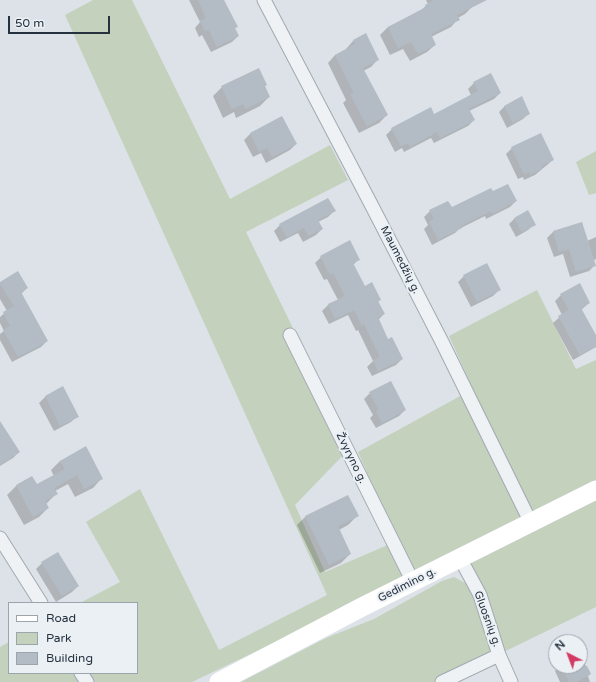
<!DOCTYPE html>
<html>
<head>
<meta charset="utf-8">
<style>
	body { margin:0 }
	#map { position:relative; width:596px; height:682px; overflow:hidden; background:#dce2e7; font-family:"Varela Round",sans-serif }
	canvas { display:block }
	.legend { position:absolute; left:8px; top:602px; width:130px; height:72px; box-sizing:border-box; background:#ebf0f5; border:1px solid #9ca4ac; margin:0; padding:5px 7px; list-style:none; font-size:12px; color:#25313e }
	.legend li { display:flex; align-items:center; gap:8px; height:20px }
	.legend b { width:20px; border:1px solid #9ca4ac }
	.north { position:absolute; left:548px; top:634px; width:40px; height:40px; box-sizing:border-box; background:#ebf0f5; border:1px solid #9ca4ac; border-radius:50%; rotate:318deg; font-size:11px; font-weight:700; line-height:16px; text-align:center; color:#25313e }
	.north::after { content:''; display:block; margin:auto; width:14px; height:18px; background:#d43964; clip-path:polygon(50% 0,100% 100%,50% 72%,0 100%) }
	.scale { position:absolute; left:8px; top:16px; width:102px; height:18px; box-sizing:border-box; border:2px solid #25313e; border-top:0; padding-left:5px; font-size:12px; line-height:14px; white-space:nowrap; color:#25313e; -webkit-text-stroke:3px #ebf0f5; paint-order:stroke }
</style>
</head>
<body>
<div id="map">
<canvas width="596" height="682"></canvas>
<ul class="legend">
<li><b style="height:5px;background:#fff"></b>Road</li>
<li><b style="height:11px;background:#c4d1bd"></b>Park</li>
<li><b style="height:11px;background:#b3bbc4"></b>Building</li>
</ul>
<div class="north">N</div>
<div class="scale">50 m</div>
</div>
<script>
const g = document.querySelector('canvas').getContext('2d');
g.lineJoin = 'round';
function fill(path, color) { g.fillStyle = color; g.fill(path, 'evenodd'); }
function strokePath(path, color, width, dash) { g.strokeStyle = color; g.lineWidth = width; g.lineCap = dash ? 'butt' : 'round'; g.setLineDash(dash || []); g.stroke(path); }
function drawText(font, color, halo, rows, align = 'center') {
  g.font = font + ' "Varela Round",sans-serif'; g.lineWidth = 4; g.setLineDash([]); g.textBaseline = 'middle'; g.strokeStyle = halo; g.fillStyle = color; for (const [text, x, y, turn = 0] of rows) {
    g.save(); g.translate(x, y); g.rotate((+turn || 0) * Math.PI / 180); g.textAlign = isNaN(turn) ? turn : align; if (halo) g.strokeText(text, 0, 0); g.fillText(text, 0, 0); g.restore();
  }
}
fill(new Path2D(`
	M 93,0 L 132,0 L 230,199 L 330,145 L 348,180 L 246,232 L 351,447 L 295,505 L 325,572 L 397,541 L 358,452 L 473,389 L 449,336 L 537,290 L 576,369 L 596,360 L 596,483 L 284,638 L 192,682 L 93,682 L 88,673 L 137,673 L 137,603 L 80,603 L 120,582 L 86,522 L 140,489 L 219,650 L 327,595 L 65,15 Z
	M 596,151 L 596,193 L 589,195 L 576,162 Z
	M 596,490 L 596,607 L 442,682 L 241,682 L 326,638 L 374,619 L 442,581 L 454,577 L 467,584 L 460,558 Z
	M 9,642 L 9,673 L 74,673 L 80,682 L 0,682 L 0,647 Z`), '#c4d1bd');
fill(new Path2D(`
	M 189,0 L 223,0 L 236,27 L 234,29 L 238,36 L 232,42 L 211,52 L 202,35 L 199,37 L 195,28 L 200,22 Z
	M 426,0 L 470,0 L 473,6 L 465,14 L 458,18 L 458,19 L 451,27 L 431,37 L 435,45 L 427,52 L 410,61 L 403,49 L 390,55 L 380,35 L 388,27 L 419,12 L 428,4 Z
	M 366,35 L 378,59 L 371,67 L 363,71 L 387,115 L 379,123 L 359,133 L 343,103 L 346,100 L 328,63 L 335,55 L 346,50 L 346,49 L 353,41 Z
	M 474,83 L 500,93 L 494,99 L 469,111 L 474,120 L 468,126 L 434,143 L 431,138 L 404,152 L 402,148 L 395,152 L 386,135 L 392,129 L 434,115 L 471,95 L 468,89 Z
	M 222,87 L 264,87 L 269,97 L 260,106 L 236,118 L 234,112 L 223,118 L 213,96 Z
	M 505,106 L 529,113 L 523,119 L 507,128 L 499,112 Z
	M 282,117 L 296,144 L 290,150 L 266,163 L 261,153 L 253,157 L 244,140 L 250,134 Z
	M 512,148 L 553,160 L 535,175 L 524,180 L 523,177 L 518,179 L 506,154 Z
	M 493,193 L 516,201 L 510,207 L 486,219 L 485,216 L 459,229 L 455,233 L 432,245 L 424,229 L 428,225 L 424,217 L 430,211 L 451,209 Z
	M 334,211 L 328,217 L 318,222 L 322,229 L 316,235 L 303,242 L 298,233 L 280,242 L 274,231 L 280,225 Z
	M 515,218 L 534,224 L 528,230 L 516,237 L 509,224 Z
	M 582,223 L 587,241 L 596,237 L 596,259 L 594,260 L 595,265 L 589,271 L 570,277 L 563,254 L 554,257 L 547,238 L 553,232 Z
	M 321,257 L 359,259 L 353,265 L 364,287 L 380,300 L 378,302 L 384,314 L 378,320 L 388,340 L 402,359 L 396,365 L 372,376 L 367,367 L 373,361 L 358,330 L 356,331 L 348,315 L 329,324 L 322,311 L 328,305 L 338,300 L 327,279 L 324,280 L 315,263 Z
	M 464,276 L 499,290 L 493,296 L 471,307 L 458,282 Z
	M 0,283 L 27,288 L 21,294 L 47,341 L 41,347 L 12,362 L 0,340 L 0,334 L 4,331 L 0,323 L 0,317 L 7,311 L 0,299 Z
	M 561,295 L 589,303 L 581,310 L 596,337 L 596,347 L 573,360 L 553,323 L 562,315 L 555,301 Z
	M 63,388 L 77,416 L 71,422 L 54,431 L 39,403 L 45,397 Z
	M 370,393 L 405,410 L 399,416 L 376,428 L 370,418 L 373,415 L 364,399 Z
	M 0,426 L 19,452 L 13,458 L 0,466 Z
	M 85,448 L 102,478 L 93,488 L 75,497 L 68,484 L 55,491 L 56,494 L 46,504 L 48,508 L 39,517 L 24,525 L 7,495 L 16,486 L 32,478 L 36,486 L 54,476 L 51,470 L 60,461 Z
	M 306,516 L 357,516 L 348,525 L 339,530 L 350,554 L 341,563 L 320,573 L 297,525 Z
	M 42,563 L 78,586 L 72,592 L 56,602 L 36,569 Z
	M 580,655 L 590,674 L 588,676 L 590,682 L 560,682 L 555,671 L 559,666 L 580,666 Z`), '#0003');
fill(new Path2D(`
	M 198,0 L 224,0 L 238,27 L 235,28 L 239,36 L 217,47 L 209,30 L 205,31 L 200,21 L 206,18 Z
	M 434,0 L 487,0 L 457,15 L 460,20 L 431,34 L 436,45 L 418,54 L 411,42 L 398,48 L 388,27 L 426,7 L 425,5 Z
	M 366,33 L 379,60 L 363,68 L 388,115 L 367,126 L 350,94 L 354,93 L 335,55 L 355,44 L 353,40 Z
	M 259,68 L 267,85 L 265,86 L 270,97 L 246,109 L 243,104 L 232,109 L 221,86 Z
	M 491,73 L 501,93 L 469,109 L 475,120 L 440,138 L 437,132 L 410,147 L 408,143 L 401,146 L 391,128 L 431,107 L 434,114 L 478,91 L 473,82 Z
	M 522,96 L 530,114 L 513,123 L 504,106 Z
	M 282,116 L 297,144 L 272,157 L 267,148 L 259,152 L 250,133 Z
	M 541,133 L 554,160 L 541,166 L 542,169 L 530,175 L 529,172 L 524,174 L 511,147 Z
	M 508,184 L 517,201 L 492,214 L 491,211 L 461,226 L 462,228 L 438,240 L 429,222 L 434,219 L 429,210 L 448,201 L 452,207 L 491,188 L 493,191 Z
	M 328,198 L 336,211 L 318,220 L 323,229 L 309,236 L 304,228 L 287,237 L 279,224 Z
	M 528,210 L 536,225 L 522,232 L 514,218 Z
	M 582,222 L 596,266 L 576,272 L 569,249 L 559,252 L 553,231 Z
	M 350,240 L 360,260 L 353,263 L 365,286 L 372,282 L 381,300 L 378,301 L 385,314 L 378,317 L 388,339 L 392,337 L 403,359 L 378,371 L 373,360 L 380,357 L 364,324 L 362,326 L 354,310 L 335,319 L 328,304 L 345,296 L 333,273 L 330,275 L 320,256 Z
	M 487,263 L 501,290 L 477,302 L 463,275 Z
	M 18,271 L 28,288 L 21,292 L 48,341 L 18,357 L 3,330 L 10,326 L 3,312 L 14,306 L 0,284 L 0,282 Z
	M 580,283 L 590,303 L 581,308 L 596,335 L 596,346 L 580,355 L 558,316 L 569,310 L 560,294 Z
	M 391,381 L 406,410 L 382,423 L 376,411 L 379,410 L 369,392 Z
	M 63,386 L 79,417 L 60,426 L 45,396 Z
	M 0,421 L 20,452 L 0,465 Z
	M 86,446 L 103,479 L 84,489 L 77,475 L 54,488 L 58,494 L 45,501 L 49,508 L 33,517 L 16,485 L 32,476 L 37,484 L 65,469 L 60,461 Z
	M 348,495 L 359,516 L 338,526 L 351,554 L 329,565 L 305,516 Z
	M 58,552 L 79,586 L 62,596 L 41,562 Z
	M 561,666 L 587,666 L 591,674 L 576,682 L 569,682 Z`), '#b3bbc4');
const minor = new Path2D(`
	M 264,0 L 373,208 L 442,342 L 531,523
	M 290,335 L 413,582
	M 0,538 L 41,603
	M 460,558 L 480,595 L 499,655 L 511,682
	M 81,673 L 87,682
	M 442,682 L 499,655`);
strokePath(minor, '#a1a9b1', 15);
strokePath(minor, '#eff2f5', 13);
strokePath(new Path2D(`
	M 219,682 L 362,607 L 596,490`), '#fff', 19);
drawText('11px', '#25313e', '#ebf0f5', [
	["Maumedžių g.",400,260,63],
	["Žvyryno g.",351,458,64],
	["Gedimino g.",407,585,-27],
	["Gluosnių g.",487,619,70]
]);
</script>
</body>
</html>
